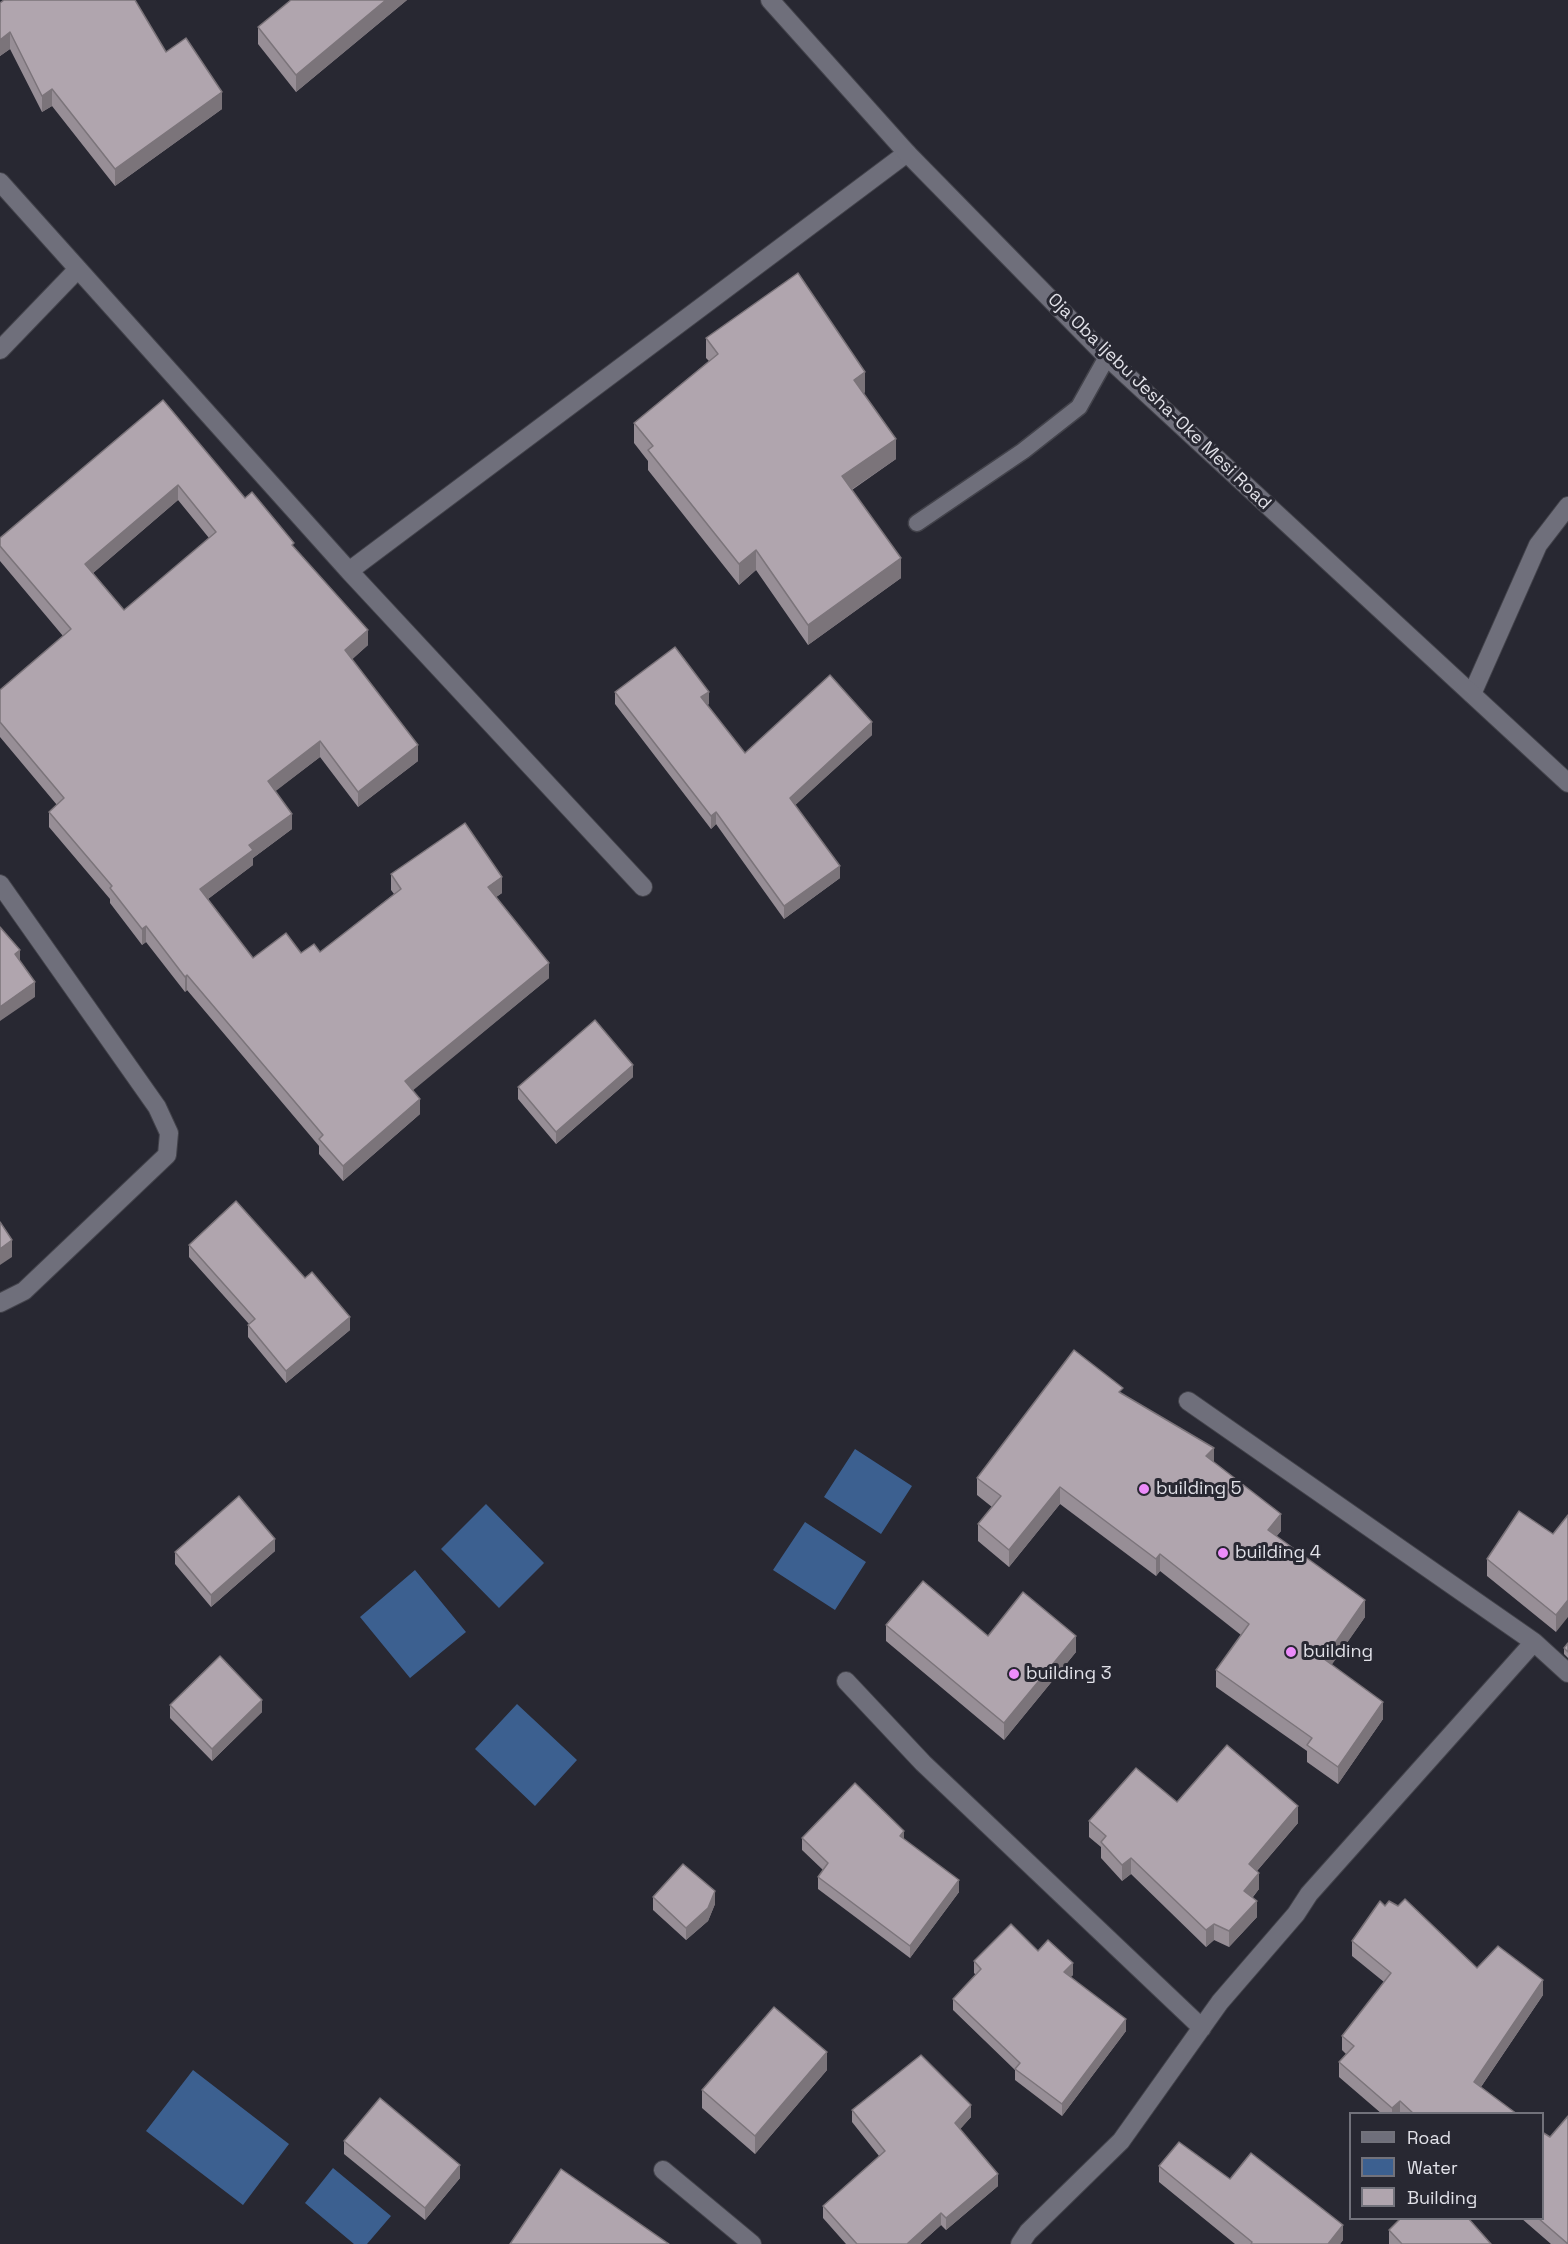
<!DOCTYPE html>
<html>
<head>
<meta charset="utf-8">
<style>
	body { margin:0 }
	#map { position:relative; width:1568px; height:2244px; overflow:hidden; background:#282832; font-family:"Space Grotesk",sans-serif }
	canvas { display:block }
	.legend { position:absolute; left:1349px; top:2112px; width:195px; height:108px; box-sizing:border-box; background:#282832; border:2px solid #72727b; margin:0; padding:8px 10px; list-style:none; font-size:18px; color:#e1e1e8 }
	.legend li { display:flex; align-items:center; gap:12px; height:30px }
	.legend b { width:30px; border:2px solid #72727b }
</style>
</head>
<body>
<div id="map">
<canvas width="1568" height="2244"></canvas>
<ul class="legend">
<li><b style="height:8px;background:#6f6f7b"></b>Road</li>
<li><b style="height:16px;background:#3c6090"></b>Water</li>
<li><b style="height:16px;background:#b0a5ae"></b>Building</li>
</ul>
</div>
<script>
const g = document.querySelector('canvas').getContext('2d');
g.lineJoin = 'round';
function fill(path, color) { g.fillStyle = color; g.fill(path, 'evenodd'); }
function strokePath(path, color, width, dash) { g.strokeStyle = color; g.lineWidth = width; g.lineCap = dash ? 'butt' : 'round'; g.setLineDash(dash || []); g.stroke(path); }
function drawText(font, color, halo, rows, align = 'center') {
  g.font = font + ' "Space Grotesk",sans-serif'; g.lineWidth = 6; g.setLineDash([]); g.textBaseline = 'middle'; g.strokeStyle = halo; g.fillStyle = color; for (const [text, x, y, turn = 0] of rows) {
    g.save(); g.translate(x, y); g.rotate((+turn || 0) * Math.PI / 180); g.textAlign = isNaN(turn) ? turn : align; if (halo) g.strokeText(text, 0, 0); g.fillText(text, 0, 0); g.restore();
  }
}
fill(new Path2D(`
	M 855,1449 L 912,1486 L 881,1534 L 824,1497 Z
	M 486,1504 L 544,1563 L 499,1608 L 441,1549 Z
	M 805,1522 L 866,1562 L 835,1610 L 773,1570 Z
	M 415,1570 L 466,1632 L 410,1678 L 360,1617 Z
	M 517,1704 L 577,1760 L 535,1806 L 475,1749 Z
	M 193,2070 L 289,2144 L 243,2205 L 146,2131 Z
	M 333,2168 L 391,2216 L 367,2244 L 354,2244 L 305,2203 Z`), '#3c6090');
const service = new Path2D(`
	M 917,523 L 1023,451 L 1079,407 L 1107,357`);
const minor = new Path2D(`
	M 0,182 L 349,571 L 907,153
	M 0,350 L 77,270
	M 349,571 L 643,887
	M 1472,694 L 1538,545 L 1568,506
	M 0,884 L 157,1107 L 169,1133 L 167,1155 L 24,1291 L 0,1303
	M 1188,1401 L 1534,1642
	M 846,1681 L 923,1763 L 1202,2028
	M 663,2170 L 752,2244
	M 1020,2244 L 1028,2232 L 1121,2141 L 1220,2002 L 1296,1914 L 1309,1894 L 1534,1642 L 1568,1673`);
const secondary = new Path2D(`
	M 770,0 L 907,153 L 1107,357 L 1568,783`);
strokePath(service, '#43434b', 19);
strokePath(minor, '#43434b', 20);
strokePath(secondary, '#43434b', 20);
strokePath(service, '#6f6f7b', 16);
strokePath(minor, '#6f6f7b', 18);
strokePath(secondary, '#6f6f7b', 18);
fill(new Path2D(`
	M 291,0 L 407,0 L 296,92 L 258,44 L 258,27 Z
	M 0,3 L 166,52 L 222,109 L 115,186 L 52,106 L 42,112 L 10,49 L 0,56 Z
	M 706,338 L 865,392 L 864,393 L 896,459 L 852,490 L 901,578 L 808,645 L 756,570 L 739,585 L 648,470 L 648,461 L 634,443 L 634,423 L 709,361 L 706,358 Z
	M 163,400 L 245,498 L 294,547 L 368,645 L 352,659 L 418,761 L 358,807 L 320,757 L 275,791 L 292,829 L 253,858 L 253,865 L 208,899 L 253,958 L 320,952 L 394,894 L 391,890 L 391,874 L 502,893 L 496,897 L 549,978 L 412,1090 L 420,1114 L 343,1181 L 319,1154 L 319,1146 L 187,990 L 185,992 L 146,942 L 142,945 L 110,903 L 110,899 L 49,827 L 49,812 L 57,805 L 0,737 L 0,690 L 63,636 L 0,561 L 0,538 ZM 178,500 L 209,538 L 124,610 L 93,573 Z
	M 615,692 L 709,704 L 707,705 L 745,753 L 872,735 L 795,805 L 840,878 L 784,919 L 716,824 L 711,829 L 615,704 Z
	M 633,1077 L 556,1144 L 518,1099 L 518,1087 Z
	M 189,1245 L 350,1330 L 286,1383 L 248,1337 L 248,1325 L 249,1324 L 189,1257 Z
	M 1123,1394 L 1214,1462 L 1281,1531 L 1276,1536 L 1365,1617 L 1331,1665 L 1383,1719 L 1338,1784 L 1307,1762 L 1307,1751 L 1216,1687 L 1216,1670 L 1241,1635 L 1160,1571 L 1156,1576 L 1060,1504 L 1009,1567 L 978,1541 L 978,1524 L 992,1507 L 977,1495 L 977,1478 Z
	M 1568,1515 L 1556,1632 L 1487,1576 L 1487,1559 L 1553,1534 Z
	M 275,1551 L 211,1607 L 175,1564 L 175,1552 Z
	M 886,1625 L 988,1636 L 1076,1652 L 1004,1740 L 886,1641 Z
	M 1568,1643 L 1568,1658 L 1564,1654 L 1564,1648 Z
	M 170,1705 L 262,1712 L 212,1761 L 170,1718 Z
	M 1177,1802 L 1298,1823 L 1257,1871 L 1259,1889 L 1253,1897 L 1257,1917 L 1229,1947 L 1214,1940 L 1206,1947 L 1131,1874 L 1122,1881 L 1101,1858 L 1101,1847 L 1089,1837 L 1089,1821 Z
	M 802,1838 L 904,1839 L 959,1892 L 910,1958 L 818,1889 L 818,1877 L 823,1870 L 802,1850 Z
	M 653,1897 L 715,1904 L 708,1921 L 686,1940 L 653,1910 Z
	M 1385,1906 L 1477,1968 L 1543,1995 L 1481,2087 L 1517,2114 L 1382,2114 L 1339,2077 L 1339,2062 L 1346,2054 L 1342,2050 L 1342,2036 L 1384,1982 L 1352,1956 L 1352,1941 Z
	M 1038,1951 L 1073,1975 L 1070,1977 L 1126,2031 L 1062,2116 L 1015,2080 L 1015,2070 L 953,2010 L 953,1999 L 976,1975 L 974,1973 L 974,1961 Z
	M 827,2070 L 755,2154 L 702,2108 L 702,2090 Z
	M 852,2110 L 971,2117 L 960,2129 L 998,2186 L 946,2230 L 941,2225 L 920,2244 L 846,2244 L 823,2218 L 823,2206 L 879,2156 L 852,2122 Z
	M 344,2141 L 460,2178 L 425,2220 L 344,2154 Z
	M 1159,2166 L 1230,2179 L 1343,2240 L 1340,2244 L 1235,2244 L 1159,2182 Z
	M 1521,2218 L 1542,2218 L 1568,2244 L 1551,2244 Z
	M 1389,2230 L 1491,2244 L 1389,2244 Z`), '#978e96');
fill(new Path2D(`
	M 386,0 L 407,0 L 296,92 L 296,75 Z
	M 10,32 L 10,49 L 0,56 L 0,40 Z
	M 52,89 L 52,106 L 42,112 L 42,96 Z
	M 222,92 L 222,109 L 115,186 L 115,169 Z
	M 865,372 L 865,392 L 854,400 L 854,380 Z
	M 896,439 L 896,459 L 842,496 L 842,476 Z
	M 178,485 L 178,500 L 85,580 L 85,564 Z
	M 756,550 L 756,570 L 739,585 L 739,564 Z
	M 901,558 L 901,578 L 808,645 L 808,625 Z
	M 368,630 L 368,645 L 345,666 L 345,650 Z
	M 709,692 L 709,704 L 701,709 L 701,697 Z
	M 872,722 L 872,735 L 790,810 L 790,798 Z
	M 320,741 L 320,757 L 268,797 L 268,781 Z
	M 418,745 L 418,761 L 358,807 L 358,792 Z
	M 716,812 L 716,824 L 711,829 L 711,816 Z
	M 292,814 L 292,829 L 253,858 L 253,865 L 200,905 L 200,889 L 249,845 Z
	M 840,866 L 840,878 L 784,919 L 784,906 Z
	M 502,877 L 502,893 L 488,903 L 488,887 Z
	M 146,926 L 146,942 L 142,945 L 142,929 Z
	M 20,950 L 20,964 L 15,954 Z
	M 549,963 L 549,978 L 405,1097 L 405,1081 Z
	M 187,975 L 187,990 L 185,992 L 185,977 Z
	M 35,982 L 35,997 L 0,1021 L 0,1007 Z
	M 633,1065 L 633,1077 L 556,1144 L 556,1132 Z
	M 420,1099 L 420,1114 L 343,1181 L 343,1166 Z
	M 12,1240 L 12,1257 L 0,1265 L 0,1249 Z
	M 350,1317 L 350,1330 L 286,1383 L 286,1371 Z
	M 1214,1448 L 1214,1464 L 1206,1456 Z
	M 1060,1487 L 1060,1504 L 1009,1567 L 1009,1550 Z
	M 1281,1514 L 1281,1531 L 1268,1547 L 1268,1530 Z
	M 275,1539 L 275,1551 L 211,1607 L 211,1595 Z
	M 1160,1554 L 1160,1571 L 1156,1576 L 1156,1559 Z
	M 1365,1600 L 1365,1617 L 1324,1676 L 1324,1659 Z
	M 1568,1600 L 1568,1617 L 1556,1632 L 1556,1615 Z
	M 1076,1636 L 1076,1652 L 1004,1740 L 1004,1723 Z
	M 262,1700 L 262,1712 L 212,1761 L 212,1749 Z
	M 1383,1702 L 1383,1719 L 1338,1784 L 1338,1767 Z
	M 1298,1806 L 1298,1823 L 1249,1880 L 1249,1864 Z
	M 904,1831 L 904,1843 L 900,1836 Z
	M 1131,1858 L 1131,1874 L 1122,1881 L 1122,1865 Z
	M 1259,1873 L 1259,1889 L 1244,1907 L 1244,1891 Z
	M 959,1880 L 959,1892 L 910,1958 L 910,1946 Z
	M 715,1891 L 715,1904 L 708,1921 L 686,1940 L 686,1928 Z
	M 1257,1901 L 1257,1917 L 1229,1947 L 1229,1931 Z
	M 1214,1924 L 1214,1940 L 1206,1947 L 1206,1930 Z
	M 1073,1963 L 1073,1975 L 1064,1984 L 1064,1972 Z
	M 1543,1980 L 1543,1995 L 1474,2097 L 1474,2082 Z
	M 1126,2019 L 1126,2031 L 1062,2116 L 1062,2104 Z
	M 827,2052 L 827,2070 L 755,2154 L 755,2136 Z
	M 1400,2101 L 1400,2114 L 1392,2114 L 1392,2108 Z
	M 971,2105 L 971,2117 L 955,2135 L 955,2123 Z
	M 460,2165 L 460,2178 L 425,2220 L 425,2208 Z
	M 998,2174 L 998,2186 L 946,2230 L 946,2218 Z
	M 941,2213 L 941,2225 L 920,2244 L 907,2244 Z
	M 1343,2225 L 1343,2240 L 1340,2244 L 1328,2244 Z`), '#7b747a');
const building = new Path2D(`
	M 4,0 L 135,0 L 166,52 L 186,38 L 222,92 L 115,169 L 52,89 L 42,96 L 10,32 L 0,40 L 0,3 Z
	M 291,0 L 386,0 L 296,75 L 258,27 Z
	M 798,273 L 865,372 L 854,380 L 896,439 L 842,476 L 901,558 L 808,625 L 756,550 L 739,564 L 648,450 L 653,446 L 634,423 L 718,354 L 706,338 Z
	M 163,400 L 245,498 L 252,492 L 294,543 L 292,545 L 368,630 L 345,650 L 418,745 L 358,792 L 320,741 L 268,781 L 292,814 L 249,845 L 253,850 L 200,889 L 253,958 L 286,933 L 301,953 L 314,944 L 320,952 L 401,889 L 391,874 L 465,823 L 502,877 L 488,887 L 549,963 L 405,1081 L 420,1099 L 343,1166 L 319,1139 L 323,1135 L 187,975 L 185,977 L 146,926 L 142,929 L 110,888 L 112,886 L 49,812 L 64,798 L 0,722 L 0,690 L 71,629 L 0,546 L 0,538 ZM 178,485 L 216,532 L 124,610 L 85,564 Z
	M 675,647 L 709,692 L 701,697 L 745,753 L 830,675 L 872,722 L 790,798 L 840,866 L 784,906 L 716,812 L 711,816 L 615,692 Z
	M 0,927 L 20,950 L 15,954 L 35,982 L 0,1007 Z
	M 595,1020 L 633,1065 L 556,1132 L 518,1087 Z
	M 236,1201 L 305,1278 L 312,1272 L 350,1317 L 286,1371 L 248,1325 L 255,1319 L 189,1245 Z
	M 0,1222 L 12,1240 L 0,1249 Z
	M 1074,1350 L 1123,1388 L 1119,1392 L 1214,1448 L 1206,1456 L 1281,1514 L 1268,1530 L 1365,1600 L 1324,1659 L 1383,1702 L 1338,1767 L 1307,1745 L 1312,1738 L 1216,1670 L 1249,1624 L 1160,1554 L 1156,1559 L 1060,1487 L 1009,1550 L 978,1524 L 1001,1496 L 977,1478 Z
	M 239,1496 L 275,1539 L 211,1595 L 175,1552 Z
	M 1519,1511 L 1553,1534 L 1568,1515 L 1568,1600 L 1556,1615 L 1487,1559 Z
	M 923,1581 L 988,1636 L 1023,1592 L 1076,1636 L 1004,1723 L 886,1625 Z
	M 1568,1643 L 1568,1652 L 1564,1648 Z
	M 220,1656 L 262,1700 L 212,1749 L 170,1705 Z
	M 1227,1745 L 1298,1806 L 1249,1864 L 1259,1873 L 1244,1891 L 1257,1901 L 1229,1931 L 1214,1924 L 1206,1930 L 1131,1858 L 1122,1865 L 1101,1842 L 1106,1836 L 1089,1821 L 1136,1768 L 1177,1802 Z
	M 855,1783 L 904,1831 L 900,1836 L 959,1880 L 910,1946 L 818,1877 L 828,1863 L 802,1838 Z
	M 683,1864 L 715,1891 L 708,1908 L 686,1928 L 653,1897 Z
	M 1405,1899 L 1477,1968 L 1498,1946 L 1543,1980 L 1474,2082 L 1517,2114 L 1414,2114 L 1400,2101 L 1392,2108 L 1339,2062 L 1354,2046 L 1342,2036 L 1391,1973 L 1352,1941 L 1380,1901 L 1385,1906 L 1389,1901 L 1398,1906 Z
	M 1011,1924 L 1038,1951 L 1048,1940 L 1073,1963 L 1064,1972 L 1126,2019 L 1062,2104 L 1015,2069 L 1020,2063 L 953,1999 L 981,1969 L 974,1961 Z
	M 774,2007 L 827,2052 L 755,2136 L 702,2090 Z
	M 921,2055 L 971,2105 L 955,2123 L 998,2174 L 946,2218 L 941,2213 L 907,2244 L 857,2244 L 823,2206 L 885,2151 L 852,2110 Z
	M 380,2098 L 460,2165 L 425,2208 L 344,2141 Z
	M 1568,2116 L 1568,2244 L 1538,2218 L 1542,2218 L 1542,2132 L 1550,2137 Z
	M 1179,2142 L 1230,2179 L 1251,2153 L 1343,2225 L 1328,2244 L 1251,2244 L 1252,2242 L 1159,2166 Z
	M 561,2169 L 669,2244 L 510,2244 Z
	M 1401,2218 L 1468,2218 L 1491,2244 L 1402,2244 L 1389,2230 Z`);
fill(building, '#b0a5ae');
strokePath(building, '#7b747a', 1.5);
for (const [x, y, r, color] of [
	[1144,1489,6,"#ec8cfa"],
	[1223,1553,6,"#ec8cfa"],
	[1291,1652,6,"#ec8cfa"],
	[1014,1674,6,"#ec8cfa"]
]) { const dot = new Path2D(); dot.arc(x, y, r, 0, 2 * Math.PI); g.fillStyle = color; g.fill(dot); strokePath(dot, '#282832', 2); }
drawText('18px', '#e1e1e8', '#282832', [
	["Oja Oba Ijebu Jesha-Oke Mesi Road",1159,402,44]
]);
drawText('18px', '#e1e1e8', '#282832', [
	["building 5",1156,1489],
	["building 4",1235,1553],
	["building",1303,1652],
	["building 3",1026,1674]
], 'left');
</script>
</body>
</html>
